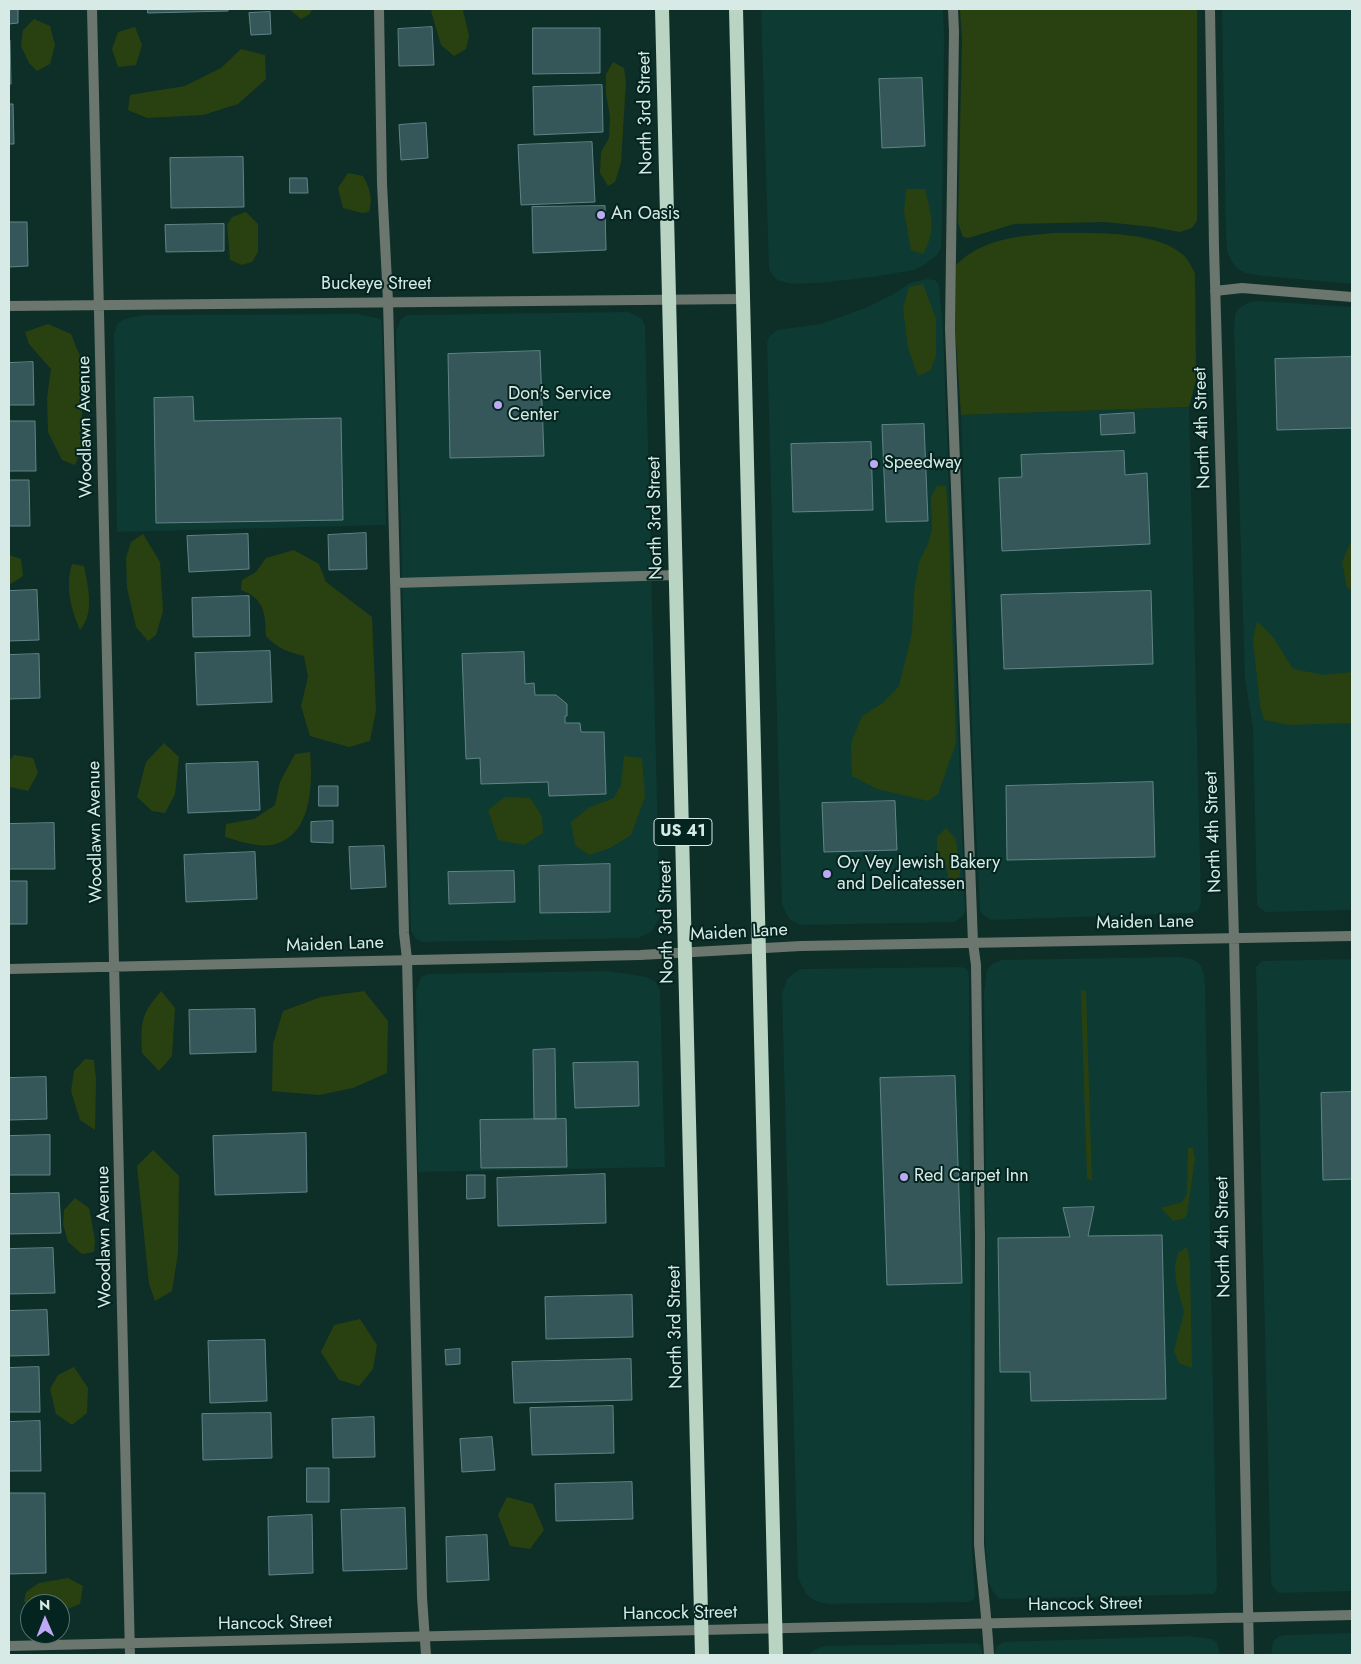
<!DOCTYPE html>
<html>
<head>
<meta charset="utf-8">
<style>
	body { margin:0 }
	#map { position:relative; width:1361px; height:1664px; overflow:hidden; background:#0e2e28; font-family:Jost,sans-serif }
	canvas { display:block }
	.frame { position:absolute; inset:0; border:10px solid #d8eae5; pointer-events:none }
	.north { position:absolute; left:20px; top:1594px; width:50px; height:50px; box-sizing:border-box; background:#04241f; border:1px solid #59736e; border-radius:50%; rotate:359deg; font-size:14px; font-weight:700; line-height:20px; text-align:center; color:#d8eae5 }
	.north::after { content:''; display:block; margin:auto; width:18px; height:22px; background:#bea9f5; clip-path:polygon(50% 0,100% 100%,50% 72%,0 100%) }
</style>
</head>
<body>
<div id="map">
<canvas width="1361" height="1664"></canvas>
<div class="frame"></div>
<div class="north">N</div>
</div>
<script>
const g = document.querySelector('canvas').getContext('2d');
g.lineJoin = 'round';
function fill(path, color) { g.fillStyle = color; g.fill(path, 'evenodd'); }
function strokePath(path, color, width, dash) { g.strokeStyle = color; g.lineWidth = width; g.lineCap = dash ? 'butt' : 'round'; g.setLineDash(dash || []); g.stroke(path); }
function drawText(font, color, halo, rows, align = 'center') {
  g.font = font + ' Jost,sans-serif'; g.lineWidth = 4; g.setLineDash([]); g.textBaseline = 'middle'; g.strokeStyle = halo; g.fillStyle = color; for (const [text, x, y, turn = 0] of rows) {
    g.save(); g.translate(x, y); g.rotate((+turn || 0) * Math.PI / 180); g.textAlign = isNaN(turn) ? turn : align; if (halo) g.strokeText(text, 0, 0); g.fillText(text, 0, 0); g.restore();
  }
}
fill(new Path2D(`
	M 761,9 L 943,9 L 944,36 L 942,225 L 941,248 L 937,255 L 925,264 L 914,270 L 873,277 L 817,283 L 792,284 L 779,281 L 775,278 L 769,270 Z
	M 1222,9 L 1352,9 L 1352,284 L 1264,276 L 1246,273 L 1238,269 L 1232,262 L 1227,251 L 1226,235 Z
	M 927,279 L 935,280 L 939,285 L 943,330 L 965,910 L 963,916 L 954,922 L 801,925 L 789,919 L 782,904 L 767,343 L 769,337 L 777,330 L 821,324 L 865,308 L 892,295 L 910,283 Z
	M 1259,301 L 1352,307 L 1352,910 L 1265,912 L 1257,906 L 1253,728 L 1245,680 L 1234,330 L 1235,314 L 1239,308 L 1250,302 Z
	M 629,312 L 641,318 L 645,326 L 660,917 L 652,931 L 638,938 L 422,942 L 415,938 L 411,931 L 396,331 L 401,319 L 408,315 Z
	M 357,314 L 381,319 L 382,327 L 386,525 L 117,532 L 114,335 L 117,324 L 124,319 L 143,315 Z
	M 1189,407 L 1201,903 L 1198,911 L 1191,913 L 991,920 L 982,914 L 980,910 L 975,811 L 961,415 Z
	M 1178,957 L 1192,959 L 1200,964 L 1204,974 L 1205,984 L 1217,1589 L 1213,1594 L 999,1599 L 993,1592 L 988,1580 L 985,1538 L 986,1234 L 984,992 L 987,970 L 992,964 L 1002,960 Z
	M 1352,959 L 1352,1591 L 1279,1593 L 1273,1587 L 1271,1582 L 1256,967 L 1262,961 Z
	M 961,967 L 967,969 L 969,976 L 972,1549 L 975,1596 L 974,1599 L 968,1602 L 828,1604 L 815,1601 L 807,1595 L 798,1578 L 782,994 L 787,979 L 794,973 L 802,969 Z
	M 608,971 L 646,977 L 656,982 L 660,990 L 665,1167 L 418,1172 L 416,991 L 421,977 L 428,974 Z
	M 1352,1633 L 1352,1655 L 1271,1655 L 1273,1642 L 1279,1636 L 1286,1635 Z
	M 1189,1636 L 1211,1639 L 1217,1642 L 1220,1655 L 994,1655 L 997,1646 L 1003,1642 Z
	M 977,1643 L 981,1646 L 983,1655 L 808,1655 L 818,1648 L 827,1646 Z`), '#0d3a33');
fill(new Path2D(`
	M 289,9 L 312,9 L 310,14 L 301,19 Z
	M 434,9 L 463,10 L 469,36 L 466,49 L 454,56 L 441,45 L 431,11 Z
	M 960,9 L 1197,9 L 1197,221 L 1192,228 L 1180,232 L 1153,227 L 1105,222 L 1014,224 L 968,238 L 963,237 L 958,223 L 962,39 Z
	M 34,19 L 50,26 L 55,45 L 50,64 L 37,71 L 29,63 L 21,46 L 23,30 Z
	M 135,27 L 142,45 L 136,65 L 118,67 L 112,49 L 118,32 Z
	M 241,49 L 265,55 L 266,79 L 238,104 L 203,115 L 147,118 L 128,110 L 130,95 L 185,86 L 221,68 Z
	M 613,62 L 624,68 L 626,81 L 621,163 L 615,182 L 608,186 L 600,173 L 601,152 L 609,138 L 610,117 L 606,94 L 606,74 Z
	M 348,173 L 363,176 C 370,189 373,198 369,212 L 362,213 L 343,208 L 338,188 Z
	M 906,189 L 925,189 C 931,214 937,230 923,254 L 911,250 L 904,211 Z
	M 246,212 L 258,224 L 258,252 L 252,262 L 242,265 L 230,260 L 227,225 L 232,217 Z
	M 1055,233 C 1090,233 1155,230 1182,254 C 1188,259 1192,267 1195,274 L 1196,380 L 1189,407 L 961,415 L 955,326 L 956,265 C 983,238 1020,236 1055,233 Z
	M 923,284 L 936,319 L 936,356 L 930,371 L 918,376 L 908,348 L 903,308 L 909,287 Z
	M 48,324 L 71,334 L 83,364 L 81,450 L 75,465 L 62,460 L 48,432 L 47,398 L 51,369 L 29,344 L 25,332 Z
	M 937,486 L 946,486 L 948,511 L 956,743 L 938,794 L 928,801 L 877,789 L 852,776 L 851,743 L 862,716 L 883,703 L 899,686 L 912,633 L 914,592 L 919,562 L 928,544 L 932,529 L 931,497 Z
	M 143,534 L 160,562 L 163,611 L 156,635 L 148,641 L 136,627 L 127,588 L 126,558 L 131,542 Z
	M 1350,544 L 1352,544 L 1352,590 L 1347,588 L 1342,562 Z
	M 294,550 L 319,564 L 326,582 L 372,617 L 376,710 L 370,741 L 349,747 L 310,736 L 301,706 L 308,677 L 304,656 C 288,652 278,649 266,636 C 265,613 265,599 241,590 L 242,580 L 256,572 L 266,558 Z
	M 9,555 L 21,559 L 23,576 L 9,585 Z
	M 72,564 L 84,566 C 88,587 95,613 80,630 C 71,609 65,587 72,564 Z
	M 1257,621 L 1273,637 L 1293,669 L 1324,675 L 1352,672 L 1352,723 L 1289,725 L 1264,720 L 1260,705 L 1253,640 Z
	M 164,743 L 179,757 L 175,794 L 165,813 L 152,811 L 137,797 L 146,762 Z
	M 310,752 C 313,785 312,838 271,845 C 256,847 239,841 225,837 L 226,824 L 254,819 L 275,805 L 280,782 L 295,754 Z
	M 14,755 L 33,758 L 38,773 L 28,791 L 10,787 L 9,761 Z
	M 624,756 L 642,758 L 645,797 L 631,835 L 610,848 L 589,855 L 575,845 L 571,822 L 590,807 L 614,798 L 621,785 Z
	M 505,797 L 530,798 L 542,816 L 543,833 L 524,845 L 498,840 L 488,810 Z
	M 946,828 L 956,839 L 960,872 L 958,893 L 950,889 L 946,865 L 937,854 L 937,837 Z
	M 1083,990 L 1086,991 L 1092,1181 L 1087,1178 L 1081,991 Z
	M 161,991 L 175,1008 L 172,1056 L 159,1071 L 142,1053 C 141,1021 140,1016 161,991 Z
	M 364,991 L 388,1021 L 387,1073 L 353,1088 L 319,1095 L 272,1091 L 273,1044 L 283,1011 L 321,997 Z
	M 85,1059 L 94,1060 L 96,1079 L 95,1130 L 80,1120 L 71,1091 L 74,1071 Z
	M 1188,1147 L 1193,1148 L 1195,1159 L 1187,1214 L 1185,1218 L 1173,1221 L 1161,1208 L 1182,1202 L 1187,1194 Z
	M 153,1150 L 179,1176 L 178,1253 L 172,1291 L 155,1301 L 149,1284 L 137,1166 Z
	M 75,1198 L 89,1208 L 95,1240 L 94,1252 L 82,1254 L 68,1242 L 63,1224 L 64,1210 Z
	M 1187,1247 L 1190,1262 L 1192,1368 L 1179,1363 L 1174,1351 L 1184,1312 L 1176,1282 L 1175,1266 L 1178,1253 Z
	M 360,1319 L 377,1345 L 373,1369 L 359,1386 L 339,1380 L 321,1352 L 334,1325 Z
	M 74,1367 L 88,1388 L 87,1413 L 72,1425 L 56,1414 L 50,1389 L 58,1375 Z
	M 507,1497 L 533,1504 L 544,1530 L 530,1549 L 510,1546 L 498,1515 Z
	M 68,1578 L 83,1586 L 80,1604 L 60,1612 L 60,1604 L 30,1604 L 30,1608 L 24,1601 L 26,1592 L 39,1583 Z`), '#294111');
const building = new Path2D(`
	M 9,9 L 18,9 L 18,23 L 9,24 Z
	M 148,9 L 228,9 L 228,11 L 148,13 Z
	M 270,12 L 271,34 L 251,35 L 249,13 Z
	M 432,27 L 434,65 L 399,66 L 398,29 Z
	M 533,28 L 600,28 L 600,73 L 533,74 Z
	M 9,40 L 10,40 L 11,84 L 9,84 Z
	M 922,78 L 925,146 L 882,148 L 879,79 Z
	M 602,85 L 603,132 L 534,135 L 533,87 Z
	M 9,104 L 13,104 L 14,144 L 9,144 Z
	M 426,123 L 428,158 L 401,160 L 399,125 Z
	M 592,142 L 595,202 L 521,205 L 518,145 Z
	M 243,157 L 244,207 L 171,208 L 170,158 Z
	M 290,178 L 307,178 L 308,193 L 290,193 Z
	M 605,206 L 606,250 L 533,253 L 532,207 Z
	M 9,222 L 27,222 L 28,266 L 9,267 Z
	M 224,224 L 224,251 L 166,252 L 165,225 Z
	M 540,351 L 544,456 L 450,458 L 448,354 Z
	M 1352,357 L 1352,428 L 1277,430 L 1275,359 Z
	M 33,362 L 34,405 L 9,405 L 9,363 Z
	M 193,397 L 194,421 L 341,418 L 343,520 L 156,523 L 154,398 Z
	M 1134,413 L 1135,433 L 1101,435 L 1100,415 Z
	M 9,421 L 35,421 L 36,471 L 9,471 Z
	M 924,424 L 928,521 L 886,522 L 882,425 Z
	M 871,442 L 873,510 L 793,512 L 791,444 Z
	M 1124,451 L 1125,475 L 1147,473 L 1150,544 L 1002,551 L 999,478 L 1022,477 L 1021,455 Z
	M 9,480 L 29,480 L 30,526 L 9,526 Z
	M 366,533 L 367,569 L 329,570 L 328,535 Z
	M 248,534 L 249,569 L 189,572 L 187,536 Z
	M 37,590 L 39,640 L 9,641 L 9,591 Z
	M 1151,591 L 1153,664 L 1004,669 L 1001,595 Z
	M 249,596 L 250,636 L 193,637 L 192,598 Z
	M 270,651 L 272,702 L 197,705 L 195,653 Z
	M 524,652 L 525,684 L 534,683 L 535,695 L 556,695 L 567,704 L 567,716 L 565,716 L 565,723 L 580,723 L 581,732 L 604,732 L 606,794 L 549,796 L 548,782 L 481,784 L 480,758 L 466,759 L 462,654 Z
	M 39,654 L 40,698 L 9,699 L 9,655 Z
	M 258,762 L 260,810 L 188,813 L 186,764 Z
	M 1153,782 L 1155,857 L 1007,860 L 1006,786 Z
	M 319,786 L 338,786 L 338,806 L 319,806 Z
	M 895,801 L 897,850 L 824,852 L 822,803 Z
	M 333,821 L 333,843 L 311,842 L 311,822 Z
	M 54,823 L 55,869 L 9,869 L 9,824 Z
	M 384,846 L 386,887 L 351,889 L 349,847 Z
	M 255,852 L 257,899 L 186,902 L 184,855 Z
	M 610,864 L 610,912 L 540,913 L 539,866 Z
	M 514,871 L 515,902 L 449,904 L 448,872 Z
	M 9,881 L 27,881 L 27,924 L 9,924 Z
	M 255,1009 L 256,1052 L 190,1054 L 189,1010 Z
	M 555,1049 L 556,1119 L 534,1119 L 533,1050 Z
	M 638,1062 L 639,1106 L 575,1108 L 573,1063 Z
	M 955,1076 L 962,1283 L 887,1285 L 880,1078 Z
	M 46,1077 L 47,1119 L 9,1120 L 9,1078 Z
	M 1352,1092 L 1352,1179 L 1323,1180 L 1321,1093 Z
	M 566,1119 L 567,1167 L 481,1168 L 480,1120 Z
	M 306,1133 L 307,1192 L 215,1195 L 213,1136 Z
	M 50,1135 L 50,1175 L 9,1175 L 9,1136 Z
	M 605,1174 L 606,1223 L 498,1226 L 497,1178 Z
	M 467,1175 L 485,1175 L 485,1198 L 467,1199 Z
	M 59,1193 L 61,1233 L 9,1234 L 9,1194 Z
	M 1094,1207 L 1088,1236 L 1162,1235 L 1166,1399 L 1031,1401 L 1030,1372 L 1000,1372 L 998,1238 L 1070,1237 L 1063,1208 Z
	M 53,1248 L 55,1293 L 9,1294 L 9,1249 Z
	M 632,1295 L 633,1337 L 546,1339 L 545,1297 Z
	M 47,1310 L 49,1355 L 9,1356 L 9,1311 Z
	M 265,1340 L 267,1401 L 210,1403 L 208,1341 Z
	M 460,1349 L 460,1364 L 446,1365 L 445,1350 Z
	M 631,1359 L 632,1400 L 514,1403 L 512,1362 Z
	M 39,1367 L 40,1412 L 9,1412 L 9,1368 Z
	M 613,1406 L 614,1453 L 532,1455 L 530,1408 Z
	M 271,1413 L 272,1458 L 203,1460 L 202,1414 Z
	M 374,1417 L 375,1457 L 333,1458 L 332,1419 Z
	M 40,1421 L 41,1471 L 9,1471 L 9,1422 Z
	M 492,1437 L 495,1470 L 462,1472 L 460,1439 Z
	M 307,1468 L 329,1468 L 329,1502 L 307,1502 Z
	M 632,1482 L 633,1519 L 556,1521 L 555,1484 Z
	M 9,1493 L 45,1493 L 46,1573 L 9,1574 Z
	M 405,1508 L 407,1569 L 343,1571 L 341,1510 Z
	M 312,1515 L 313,1573 L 269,1575 L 268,1517 Z
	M 487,1535 L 489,1580 L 447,1582 L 446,1537 Z`);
fill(building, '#35575a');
strokePath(building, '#618487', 1);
strokePath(new Path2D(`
	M 379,9 L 382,184 L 388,301 L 404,933 L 407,959 L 422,1597 L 426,1655
	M 953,9 L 954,32 L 950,328 L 973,943 L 976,965 L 980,1236 L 979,1544 C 982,1581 987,1618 989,1655
	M 395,583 L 677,575`), '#6b766e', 10);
strokePath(new Path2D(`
	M 92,9 L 130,1655
	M 1210,9 L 1214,247 L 1234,938 L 1249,1655
	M 1215,291 L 1242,288 L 1352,297
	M 9,306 L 744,299
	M 9,969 L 640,955 L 801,946 L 1352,936
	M 9,1646 L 1352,1615`), '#6b766e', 10);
strokePath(new Path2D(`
	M 662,9 L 702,1655
	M 736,9 L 776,1655`), '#bad4c3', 14);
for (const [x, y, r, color] of [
	[601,215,5,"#bea9f5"],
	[498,405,5,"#bea9f5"],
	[874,464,5,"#bea9f5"],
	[827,874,5,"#bea9f5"],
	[904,1177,5,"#bea9f5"]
]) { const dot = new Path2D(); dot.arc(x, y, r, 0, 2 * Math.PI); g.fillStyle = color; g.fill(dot); strokePath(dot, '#04241f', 2); }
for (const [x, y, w] of [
	[683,832,58]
]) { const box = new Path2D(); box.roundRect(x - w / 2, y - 13.5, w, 27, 4); g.fillStyle = '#04241f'; g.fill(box); strokePath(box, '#d8eae5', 1); }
drawText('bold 16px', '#d8eae5', null, [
	["US 41",683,832]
]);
drawText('18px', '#d8eae5', '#04241f', [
	["North 3rd Street",646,113,-91],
	["Buckeye Street",376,285],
	["Woodlawn Avenue",86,427,-91],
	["North 4th Street",1203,428,-92],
	["North 3rd Street",656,518,-91],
	["Woodlawn Avenue",96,832,-91],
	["North 4th Street",1214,832,-92],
	["North 3rd Street",667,922,-91],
	["Maiden Lane",1145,923,-1],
	["Maiden Lane",739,933,-3],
	["Maiden Lane",335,945,-2],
	["Woodlawn Avenue",105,1237,-91],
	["North 4th Street",1224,1237,-91],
	["North 3rd Street",676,1327,-91],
	["Hancock Street",1085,1605,-1],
	["Hancock Street",680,1614,-1],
	["Hancock Street",275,1624,-1]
]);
drawText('18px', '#d8eae5', '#04241f', [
	["An Oasis",611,215],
	["Don's Service",508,395],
	["Center",508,416],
	["Speedway",884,464],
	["Oy Vey Jewish Bakery",837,864],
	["and Delicatessen",837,885],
	["Red Carpet Inn",914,1177]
], 'left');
</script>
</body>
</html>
